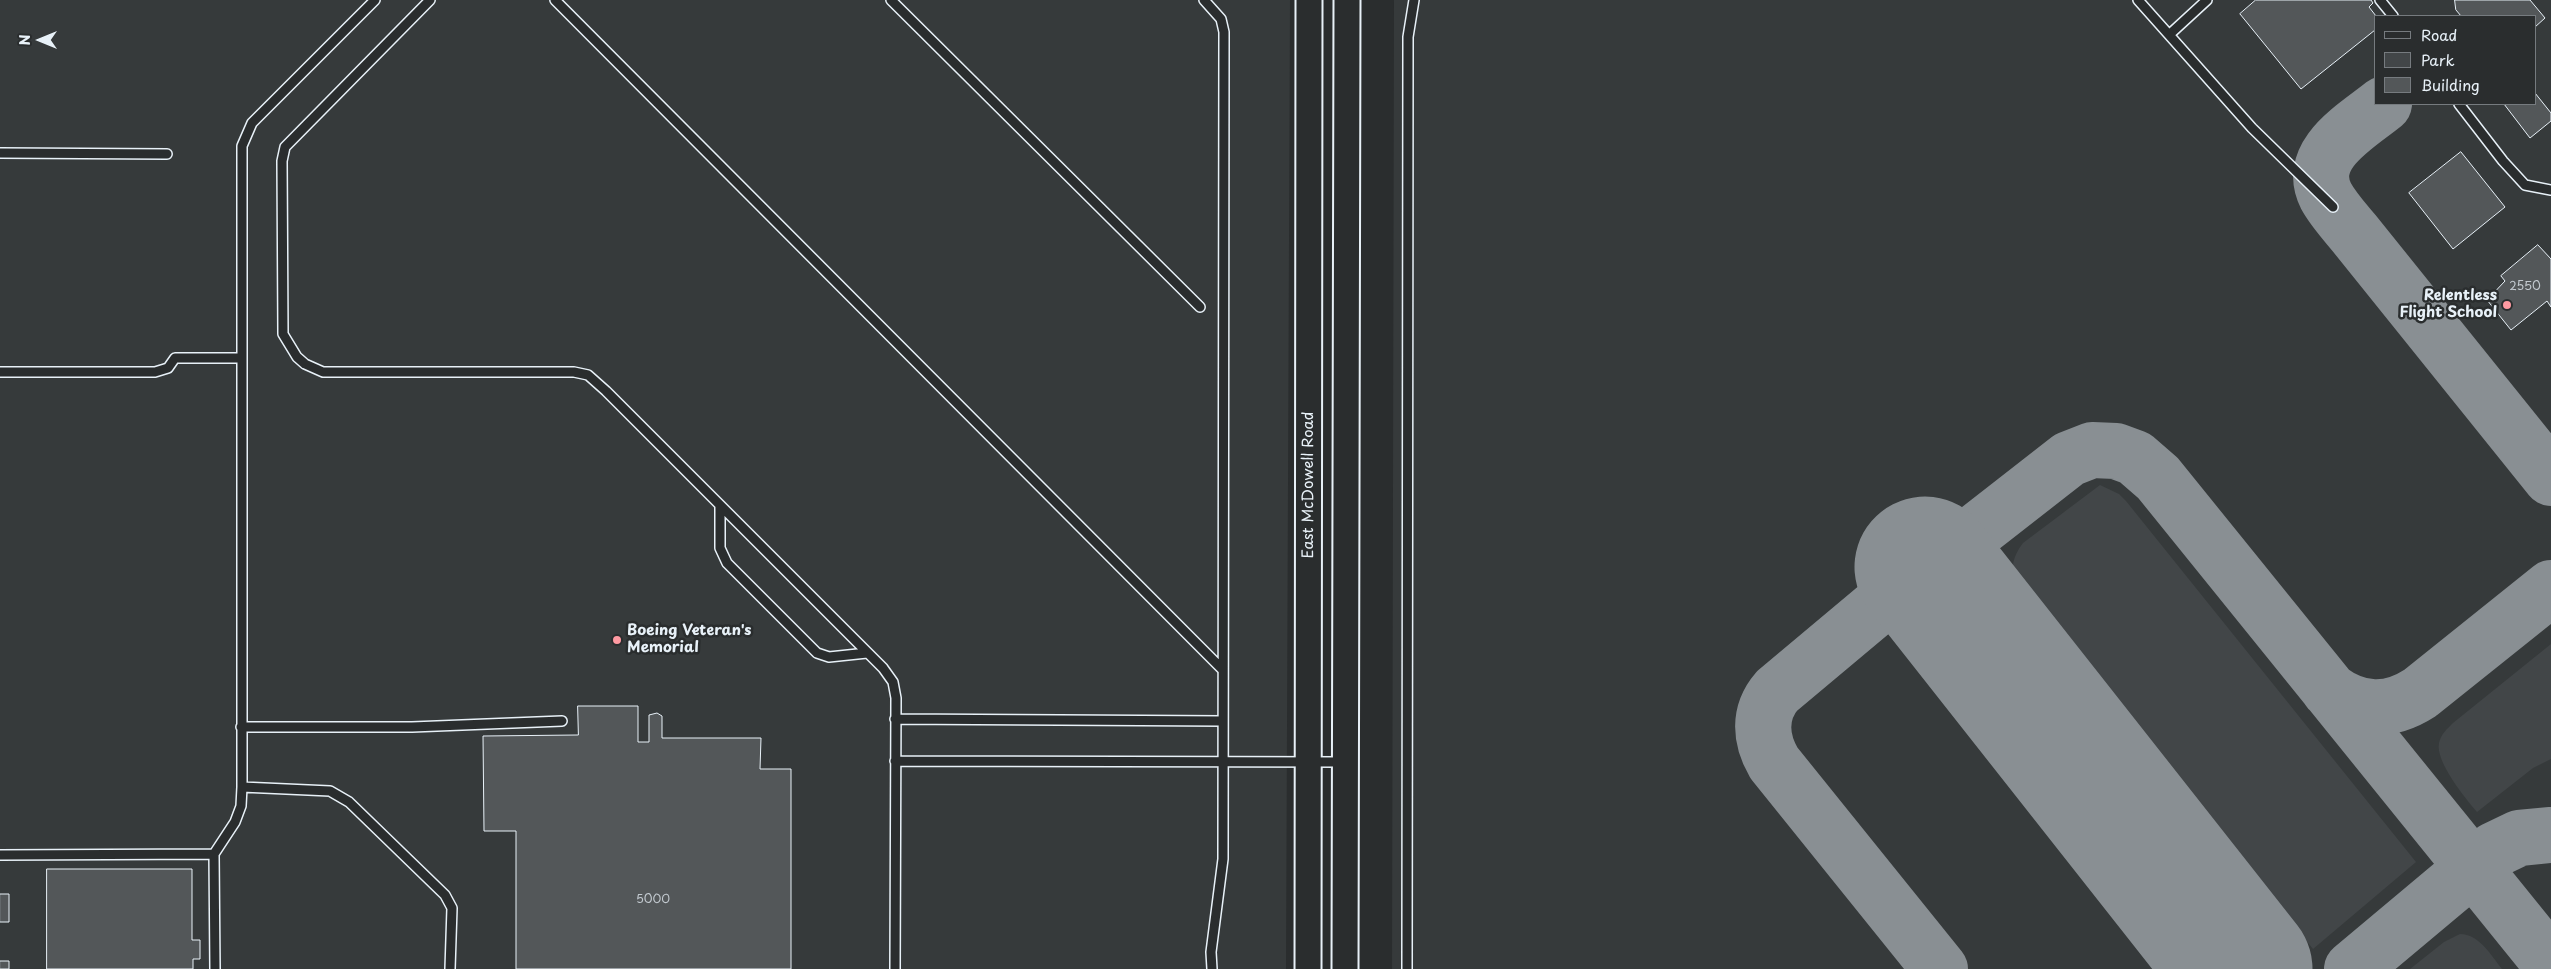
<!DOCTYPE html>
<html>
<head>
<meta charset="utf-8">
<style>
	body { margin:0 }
	#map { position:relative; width:2551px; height:969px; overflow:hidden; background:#2a2d2e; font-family:"Playpen Sans",sans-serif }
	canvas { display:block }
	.legend { position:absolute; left:2374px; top:15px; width:162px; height:90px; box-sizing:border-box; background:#2a2d2e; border:1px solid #767b7f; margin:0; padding:6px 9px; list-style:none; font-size:15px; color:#e8f1f8 }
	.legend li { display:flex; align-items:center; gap:10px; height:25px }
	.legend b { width:25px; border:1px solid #767b7f }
	.north { position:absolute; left:15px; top:15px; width:50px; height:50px; -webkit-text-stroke:4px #2a2d2e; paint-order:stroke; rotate:270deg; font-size:14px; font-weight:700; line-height:20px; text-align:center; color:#e8f1f8 }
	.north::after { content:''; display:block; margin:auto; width:18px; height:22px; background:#e8f1f8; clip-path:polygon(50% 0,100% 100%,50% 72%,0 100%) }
</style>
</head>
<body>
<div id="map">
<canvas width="2551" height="969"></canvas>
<ul class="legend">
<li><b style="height:6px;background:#2a2d2e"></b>Road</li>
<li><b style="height:14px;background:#424648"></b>Park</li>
<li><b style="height:14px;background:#535759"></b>Building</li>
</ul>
<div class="north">N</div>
</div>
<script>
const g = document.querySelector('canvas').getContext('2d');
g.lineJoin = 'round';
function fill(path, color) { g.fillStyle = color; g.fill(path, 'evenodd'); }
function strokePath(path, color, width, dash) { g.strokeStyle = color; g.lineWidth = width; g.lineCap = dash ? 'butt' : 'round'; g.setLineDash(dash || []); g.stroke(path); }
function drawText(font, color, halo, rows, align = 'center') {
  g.font = font + ' "Playpen Sans",sans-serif'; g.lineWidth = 5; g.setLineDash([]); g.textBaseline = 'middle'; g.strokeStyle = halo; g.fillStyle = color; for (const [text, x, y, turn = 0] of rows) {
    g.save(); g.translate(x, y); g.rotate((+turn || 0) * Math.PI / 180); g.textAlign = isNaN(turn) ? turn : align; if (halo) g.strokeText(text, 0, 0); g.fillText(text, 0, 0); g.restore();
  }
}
fill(new Path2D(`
	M 0,0 L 1290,0 L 1286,969 L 0,969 Z
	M 1394,0 L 2551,0 L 2551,969 L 1392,969 ZM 2375,16 L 2535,16 L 2535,104 L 2375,104 Z`), '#363a3b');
fill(new Path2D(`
	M 2100,485 L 2119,494 L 2126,501 L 2416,862 L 2313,949 L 2015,583 C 2010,568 2013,556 2023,543 Z
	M 2551,644 L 2551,759 L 2533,768 L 2477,812 C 2465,798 2435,761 2439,743 C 2441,734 2447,729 2453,723 Z
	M 2460,934 C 2479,934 2491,955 2502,969 L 2410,969 L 2444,942 Z`), '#424648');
strokePath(new Path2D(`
	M 2384,104 C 2357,126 2305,154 2326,196 C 2333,209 2344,221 2354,233 L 2551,478
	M 2329,690 C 2359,712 2389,713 2420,693 L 2551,588
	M 1940,969 L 1774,763 C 1760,739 1758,713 1777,691 L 1925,567 L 1978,530 L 2069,459 L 2092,450 L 2116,451 L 2135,458 L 2158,478 L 2551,964
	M 2352,969 L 2494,850 L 2519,838 L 2551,835`), '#898f93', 56);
strokePath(new Path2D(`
	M 1925,567 L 2242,969`), '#898f93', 141);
const building = new Path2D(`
	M 2256,0 L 2371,0 L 2373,3 L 2369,7 L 2376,16 L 2375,30 L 2301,89 L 2240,14 Z
	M 2455,0 L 2530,0 L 2545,18 L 2535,27 L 2535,16 L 2461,16 L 2456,10 Z
	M 2535,93 L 2551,113 L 2551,121 L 2530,138 L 2504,104 L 2535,104 Z
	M 2461,152 L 2505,207 L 2453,249 L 2409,193 Z
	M 2538,245 L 2551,259 L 2551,307 L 2547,301 L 2511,330 L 2487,300 L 2505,281 L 2501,276 Z
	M 578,706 L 638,706 L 638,742 L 649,742 L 649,715 L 657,713 L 662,716 L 662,738 L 761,738 L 760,769 L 791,769 L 791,969 L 516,969 L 516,831 L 484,831 L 483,736 L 578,735 Z
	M 47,869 L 192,869 L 192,940 L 200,940 L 200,959 L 193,959 L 193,969 L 47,969 Z
	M 0,894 L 9,894 L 9,922 L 0,922 Z
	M 0,961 L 9,961 L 9,969 L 0,969 Z`);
fill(building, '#535759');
strokePath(building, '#e8f1f8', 1);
const lane = new Path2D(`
	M 430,0 L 285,147 L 282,161 L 283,334 L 297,357 L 305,364 L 323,372 L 574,372 L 588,375 L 606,391 L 883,668 L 893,682 L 896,698 L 895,969
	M 555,0 L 1223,670
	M 891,0 L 1200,307
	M 1204,0 L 1221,19 L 1224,32 L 1223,859 L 1211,952 L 1212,969
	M 2138,0 L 2252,128 L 2333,207
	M 2380,0 L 2393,16
	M 2170,34 L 2207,0
	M 2459,104 L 2503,161 L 2525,185 L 2551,190
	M 0,153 L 167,154
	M 0,372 L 155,372 L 168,368 L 175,358 L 241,358
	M 720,505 L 720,548 L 727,563 L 817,653 L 829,657 L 867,653
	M 895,719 L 1223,721
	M 241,727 L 412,727 L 562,721
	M 895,761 L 1345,762
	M 242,787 L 330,791 L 349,802 L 445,895 L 452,908 L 450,969
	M 0,855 L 214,854
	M 215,969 L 214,854 L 235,822 L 241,806 L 242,787 L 242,146 L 252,123 L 375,0
	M 1407,969 L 1408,37 L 1414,0`);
const secondary = new Path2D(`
	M 1308,969 L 1309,0
	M 1345,969 L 1347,0`);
strokePath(lane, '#e8f1f8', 12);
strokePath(secondary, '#e8f1f8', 29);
strokePath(lane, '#2a2d2e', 9);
strokePath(secondary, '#2a2d2e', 25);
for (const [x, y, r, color] of [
	[2507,305,5,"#ff9aa2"],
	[617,640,5,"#ff9aa2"]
]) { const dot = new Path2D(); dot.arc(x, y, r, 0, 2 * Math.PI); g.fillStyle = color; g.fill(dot); strokePath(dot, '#2a2d2e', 2); }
drawText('12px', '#c3cad0', null, [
	["2550",2525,287],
	["5000",653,900]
]);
drawText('bold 15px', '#e8f1f8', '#2a2d2e', [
	["Relentless",2497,296],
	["Flight School",2497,313],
	["Boeing Veteran's",627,631,"left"],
	["Memorial",627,648,"left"]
], 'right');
drawText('15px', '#e8f1f8', '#2a2d2e', [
	["East McDowell Road",1309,485,-90]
]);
</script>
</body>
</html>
